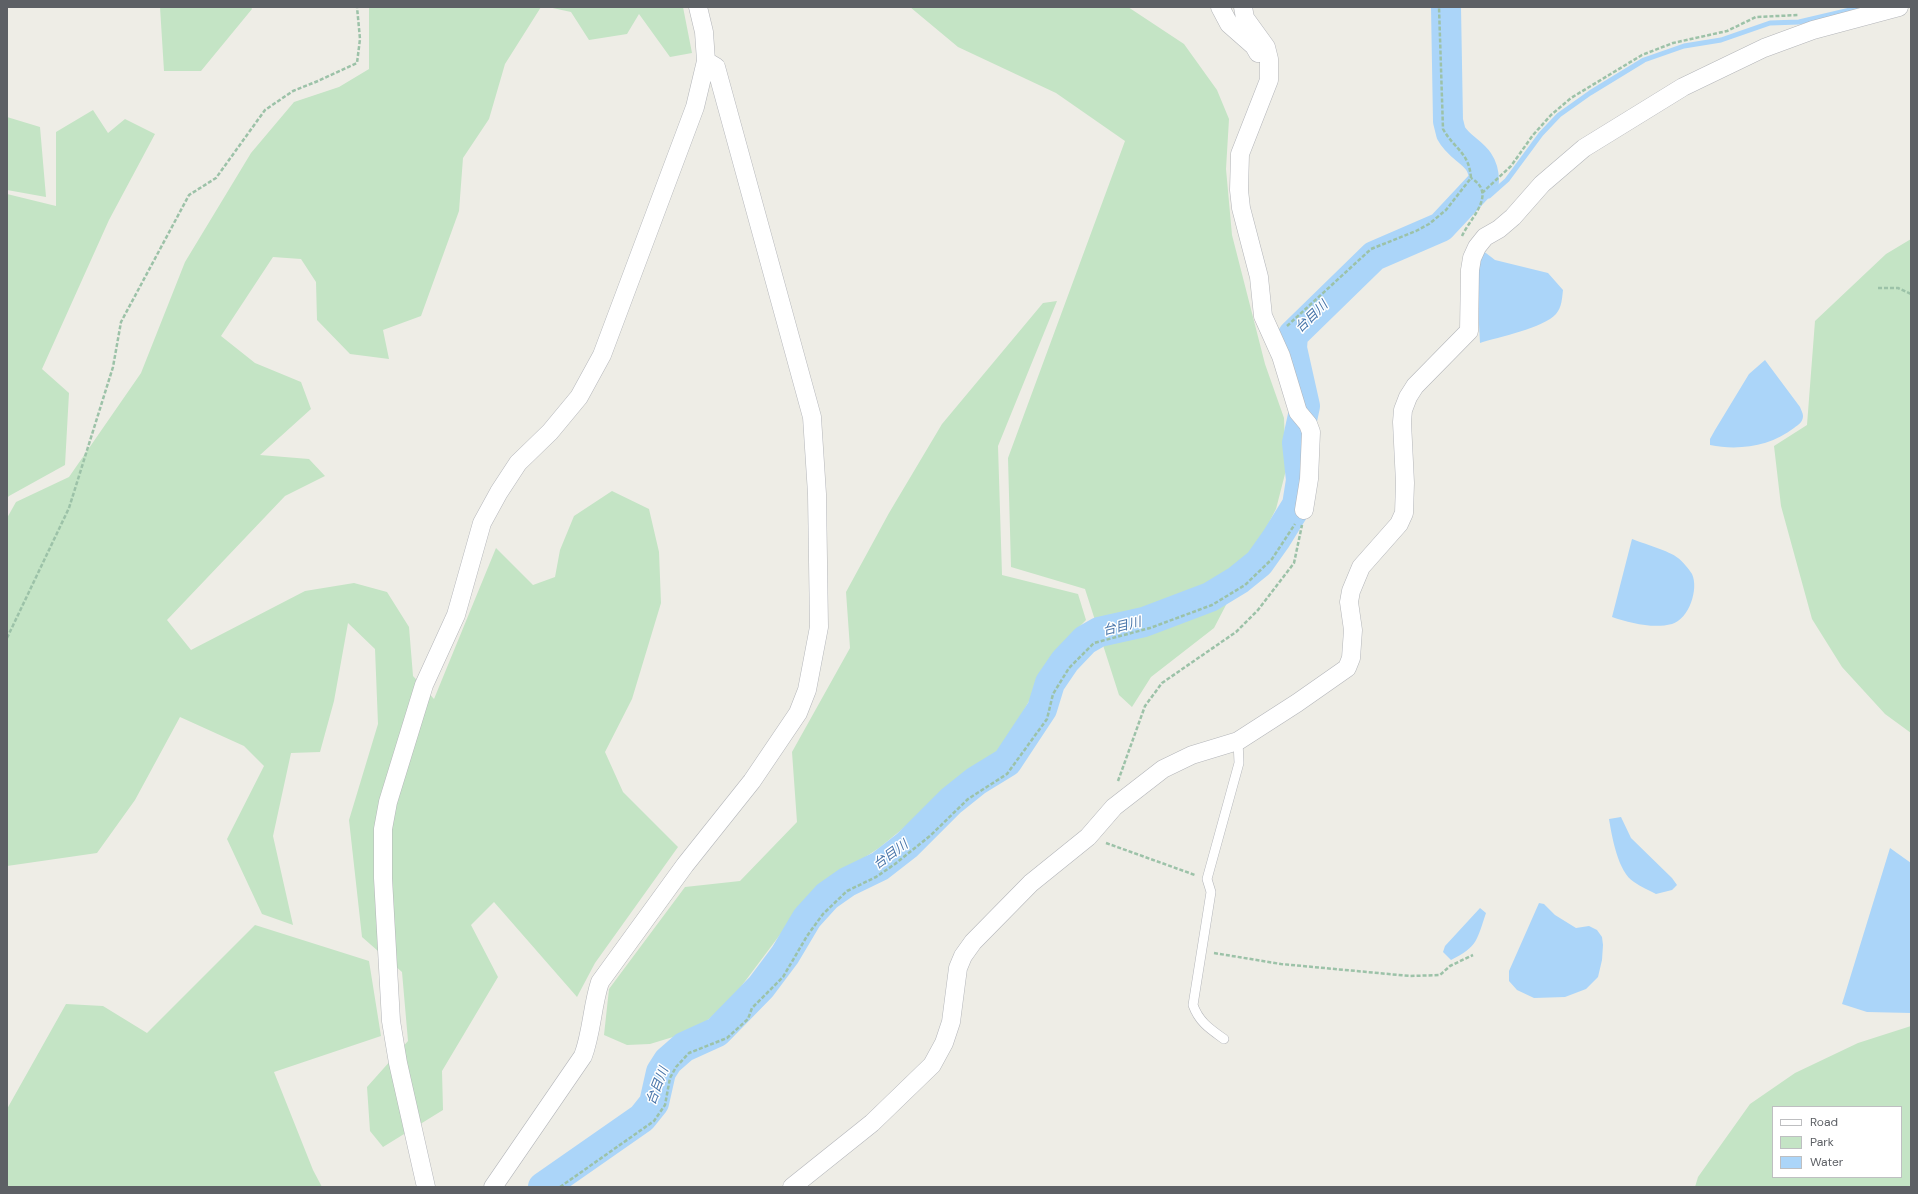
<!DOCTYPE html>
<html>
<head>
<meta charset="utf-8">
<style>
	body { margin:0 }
	#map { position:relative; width:1918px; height:1194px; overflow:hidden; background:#eeede6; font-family:"DM Sans",sans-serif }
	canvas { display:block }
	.frame { position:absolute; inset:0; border:8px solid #5d6065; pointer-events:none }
	.legend { position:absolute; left:1772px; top:1106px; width:130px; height:72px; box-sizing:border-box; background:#fff; border:1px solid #bebfc1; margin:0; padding:5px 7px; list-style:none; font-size:12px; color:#5d6065 }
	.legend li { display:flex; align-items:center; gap:8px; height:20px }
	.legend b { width:20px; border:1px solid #bebfc1 }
</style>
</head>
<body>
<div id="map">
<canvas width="1918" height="1194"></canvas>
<div class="frame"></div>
<ul class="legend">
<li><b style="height:5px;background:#fff"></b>Road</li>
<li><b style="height:11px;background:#c4e4c5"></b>Park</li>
<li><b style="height:11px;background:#abd5f9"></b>Water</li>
</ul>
</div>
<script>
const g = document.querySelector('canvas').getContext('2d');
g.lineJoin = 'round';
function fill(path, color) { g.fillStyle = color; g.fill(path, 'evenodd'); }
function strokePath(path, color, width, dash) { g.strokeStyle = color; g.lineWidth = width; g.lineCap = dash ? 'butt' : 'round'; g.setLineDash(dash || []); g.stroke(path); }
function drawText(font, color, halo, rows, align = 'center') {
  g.font = font + ' "DM Sans","Noto Sans JP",sans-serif'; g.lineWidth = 3; g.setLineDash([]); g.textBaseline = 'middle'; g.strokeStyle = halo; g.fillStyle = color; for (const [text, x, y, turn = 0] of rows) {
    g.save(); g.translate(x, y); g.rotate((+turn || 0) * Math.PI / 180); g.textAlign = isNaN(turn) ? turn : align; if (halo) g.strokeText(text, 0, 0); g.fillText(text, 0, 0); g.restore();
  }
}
fill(new Path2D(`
	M 160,7 L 251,7 L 252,9 L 201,71 L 164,71 Z
	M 369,7 L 541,7 L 505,64 L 489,119 L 463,158 L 459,211 L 421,316 L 383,330 L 389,359 L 350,354 L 317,320 L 316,282 L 301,259 L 273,257 L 221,336 L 255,363 L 301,382 L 311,409 L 260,455 L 309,459 L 325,476 L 285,496 L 167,620 L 191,650 L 305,591 L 354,583 L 387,592 L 409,627 L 413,676 L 434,699 L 496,548 L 533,585 L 555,577 L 560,550 L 574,516 L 612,491 L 649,509 L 659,552 L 661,603 L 632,699 L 605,752 L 623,792 L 678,847 L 595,963 L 577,997 L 494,902 L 471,925 L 498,977 L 442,1071 L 443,1110 L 383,1147 L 370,1131 L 367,1087 L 408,1041 L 402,972 L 362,937 L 349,820 L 378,724 L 375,649 L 348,623 L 334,701 L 320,752 L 291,753 L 273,836 L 293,925 L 262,914 L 227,839 L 264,766 L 244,746 L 180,717 L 135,800 L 97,853 L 7,866 L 7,518 L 16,502 L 69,477 L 141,373 L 185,262 L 251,153 L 294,102 L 339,87 L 369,69 Z
	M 548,7 L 683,7 L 692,53 L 670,57 L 639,14 L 627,34 L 589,40 L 571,12 Z
	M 910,7 L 1128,7 L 1184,44 L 1217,90 L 1229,119 L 1226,169 L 1232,235 L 1265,364 L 1284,418 L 1286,470 L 1276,509 L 1214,628 L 1151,677 L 1132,707 L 1119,695 L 1085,589 L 1011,567 L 1008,458 L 1125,141 L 1056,93 L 958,47 Z
	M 93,110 L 108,133 L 125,119 L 155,134 L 109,220 L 42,369 L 69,393 L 65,465 L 9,496 L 7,498 L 7,194 L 56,206 L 56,132 Z
	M 7,117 L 40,127 L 46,197 L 7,190 Z
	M 1911,239 L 1911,733 L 1885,714 L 1842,667 L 1812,619 L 1781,506 L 1774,446 L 1807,425 L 1815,321 L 1886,254 Z
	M 1057,301 L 998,446 L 1002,575 L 1078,594 L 1086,620 L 1053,654 L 1037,687 L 1003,747 L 879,848 L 812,892 L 731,1000 L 696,1030 L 650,1044 L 627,1045 L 604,1035 L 609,989 L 685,887 L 740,881 L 797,822 L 792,752 L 850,648 L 846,592 L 889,513 L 942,424 L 1043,303 Z
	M 255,925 L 369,961 L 381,1036 L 274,1072 L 313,1170 L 322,1187 L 7,1187 L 7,1109 L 66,1004 L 103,1006 L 147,1033 Z
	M 1911,1026 L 1911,1187 L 1695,1187 L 1698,1177 L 1750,1104 L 1795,1073 L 1858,1043 ZM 1773,1107 L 1901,1107 L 1901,1177 L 1773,1177 Z`), '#c4e4c5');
fill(new Path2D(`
	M 1482,250 L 1495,260 L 1548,273 L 1563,290 C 1562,298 1562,307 1556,314 C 1544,328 1498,337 1480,343 L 1476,268 Z
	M 1765,360 L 1800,407 C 1801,410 1803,413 1803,416 C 1803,422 1798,425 1794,428 C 1771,446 1739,451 1710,445 L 1710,439 L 1715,430 L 1749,374 Z
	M 1632,539 C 1642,543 1670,551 1678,558 C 1682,561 1689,569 1692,574 C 1699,589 1689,619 1672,624 C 1653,629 1630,623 1612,617 Z
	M 1621,817 L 1631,838 L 1672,878 L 1677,885 L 1672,890 L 1656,894 C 1649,890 1641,887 1634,882 C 1618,872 1612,837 1609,819 Z
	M 1890,848 L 1911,863 L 1911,1013 L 1867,1012 L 1842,1004 Z
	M 1539,903 L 1544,904 L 1555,915 L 1576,928 L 1589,926 L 1597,930 L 1602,937 L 1603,945 L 1602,960 L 1598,977 L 1586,989 L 1565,997 L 1534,998 L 1517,990 L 1509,981 L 1509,971 Z
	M 1480,908 L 1486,913 C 1477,939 1478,947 1451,960 L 1443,952 L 1445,946 Z`), '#abd5f9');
strokePath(new Path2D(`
	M 1470,195 L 1478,197 L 1489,196 L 1507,180 L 1541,134 L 1559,115 L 1590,93 L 1644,60 L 1684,46 L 1721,40 L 1770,23 L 1799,22 L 1863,7`), '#abd5f9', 5);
strokePath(new Path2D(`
	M 543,1187 L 642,1118 L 654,1103 L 661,1072 L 668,1061 L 684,1047 L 717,1032 L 761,987 L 785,955 L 807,918 L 827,896 L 847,882 L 880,866 L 907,845 L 951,801 L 976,781 L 1007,762 L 1042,709 L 1050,683 L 1065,661 L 1085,640 L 1099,632 L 1144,622 L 1210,597 L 1238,580 L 1259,563 L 1276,539 L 1297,505 L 1301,480 L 1297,443 L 1305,406 L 1292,348 L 1293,335 L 1374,256 L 1441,227 L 1484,181 C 1484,153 1461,152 1451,133 C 1450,129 1449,125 1448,121 L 1446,7`), '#abd5f9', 30);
const lane = new Path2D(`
	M 1224,1039 C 1210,1029 1199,1022 1193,1005 L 1211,892 L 1207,879 L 1239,763 L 1238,741`);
const street = new Path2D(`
	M 1220,7 L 1229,24 L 1254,46 L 1258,53
	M 1243,7 L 1245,18 L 1266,47 L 1269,59 L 1269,80 L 1240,154 L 1239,190 L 1241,208 L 1259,277 L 1263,316 L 1281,356 L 1298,412 L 1308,424 L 1311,432 L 1309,479 L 1304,510
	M 426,1187 L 398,1063 L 391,1021 L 383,878 L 383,829 L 388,802 L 424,685 L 456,615 L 482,523 L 499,492 L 518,463 L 550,432 L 579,397 L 602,355 L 695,107 L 706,61 L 704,32 L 698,7
	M 493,1187 L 583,1056 C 592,1032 592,1006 600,982 L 685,865 L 752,781 L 798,713 L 807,690 L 819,627 L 817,494 L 812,417 L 716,67 L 706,61
	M 792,1187 L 872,1123 L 932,1065 L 944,1043 L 951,1022 L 958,968 L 963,956 L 973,942 L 1031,883 L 1088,837 L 1114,807 L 1163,769 L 1192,755 L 1238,741 L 1297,703 L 1347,668 L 1351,658 L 1353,630 L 1349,602 L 1351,591 L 1361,567 L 1399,524 L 1404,513 L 1405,483 L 1402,422 L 1403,410 L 1408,397 L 1415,386 L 1469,331 L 1470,270 L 1472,258 L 1477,247 L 1485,237 L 1499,229 L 1513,217 L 1542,184 L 1584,148 L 1683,87 L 1764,48 L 1813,30 L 1899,7`);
strokePath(lane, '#b3b5b9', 10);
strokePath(street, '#b3b5b9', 19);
strokePath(new Path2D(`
	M 1482,193 L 1511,166 L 1533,135 L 1551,115 L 1571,98 L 1642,55 L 1673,43 L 1727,31 L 1756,17 L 1799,15
	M 1462,236 C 1470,218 1498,194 1471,178
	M 1878,288 L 1898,288 L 1911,294
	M 1287,326 L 1371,249 L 1416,231 L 1429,224 L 1446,210 L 1471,178 C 1469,152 1455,150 1443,129 L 1439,7
	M 7,638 L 69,508 L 113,367 L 121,322 L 189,195 L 216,178 L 265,110 L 293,91 L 318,81 L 357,63 L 360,39 L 357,7
	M 1118,781 L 1145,706 L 1162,683 L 1236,632 L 1258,610 L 1294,563 L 1302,525
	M 1106,843 L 1195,875
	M 1214,953 L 1281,964 L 1410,976 L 1440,975 L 1450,966 L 1473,955
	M 560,1187 L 654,1121 L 665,1105 L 670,1078 L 676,1067 L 689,1053 L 727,1038 L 748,1019 L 752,1008 L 783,977 L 807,936 L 823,914 L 847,891 L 876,877 L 895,864 L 931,835 L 968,799 L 1007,774 L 1047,719 L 1053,694 L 1069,668 L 1094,643 L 1150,628 L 1212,605 L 1245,585 L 1272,559 L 1295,524`), '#9cc2a8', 2.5, [4, 2]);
strokePath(lane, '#fff', 9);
strokePath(street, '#fff', 18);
drawText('italic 13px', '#4976aa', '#fff', [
	["台目川",1312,317,-44],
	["台目川",1122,627,-14],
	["台目川",891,855,-36],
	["台目川",658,1086,-69]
]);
</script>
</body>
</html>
